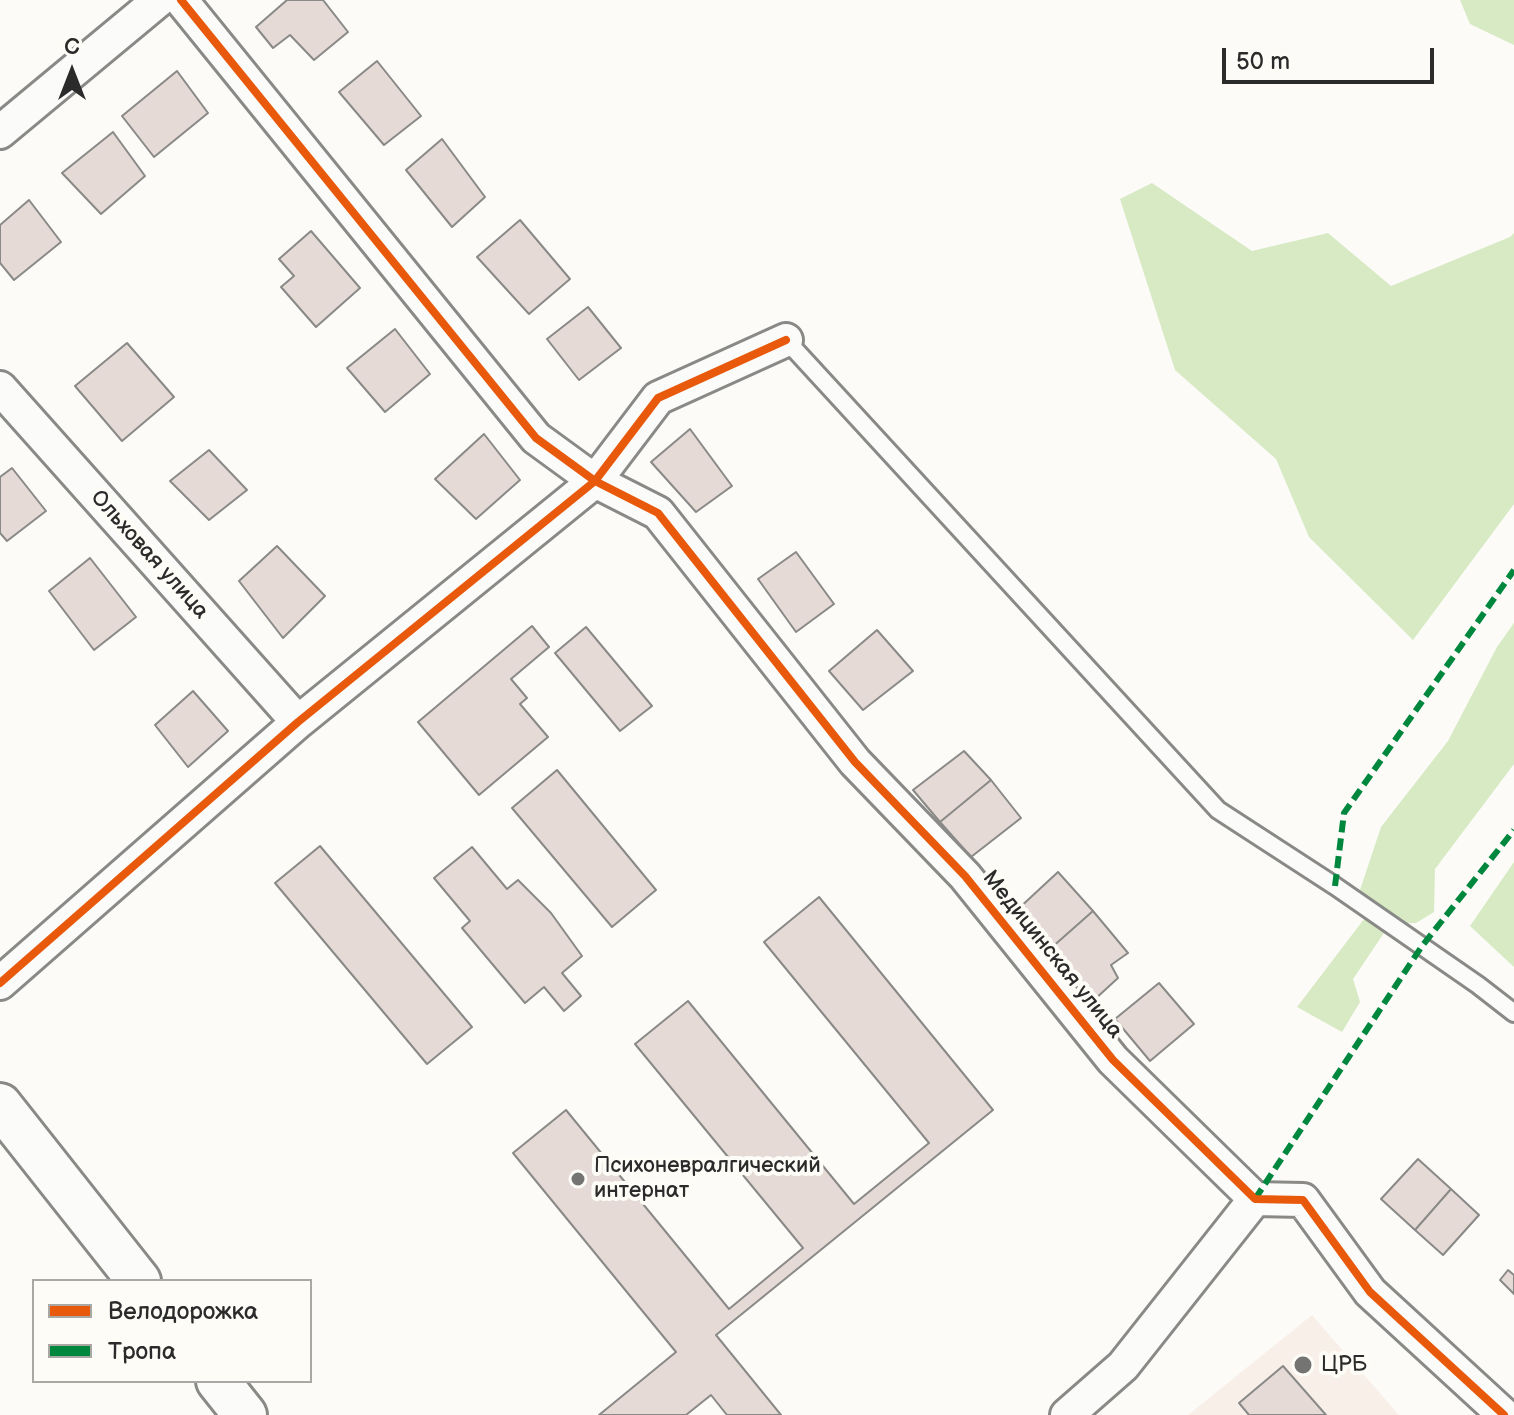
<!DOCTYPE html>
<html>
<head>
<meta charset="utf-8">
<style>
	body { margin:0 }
	#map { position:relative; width:1514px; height:1415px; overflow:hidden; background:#fcfbf8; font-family:"Balsamiq Sans",sans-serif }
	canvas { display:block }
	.legend { position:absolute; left:32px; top:1279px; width:280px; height:104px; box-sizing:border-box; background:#fdfcf7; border:2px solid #a9a8a5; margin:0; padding:10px 14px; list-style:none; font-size:24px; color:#2b2b2b }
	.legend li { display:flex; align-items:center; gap:16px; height:40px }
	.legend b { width:40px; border:2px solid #a9a8a5 }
	.north { position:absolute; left:32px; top:32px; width:80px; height:80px; -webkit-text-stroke:6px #fdfcf7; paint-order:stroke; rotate:0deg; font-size:22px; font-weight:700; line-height:32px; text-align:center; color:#2b2b2b }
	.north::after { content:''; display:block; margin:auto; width:28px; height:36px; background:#2b2b2b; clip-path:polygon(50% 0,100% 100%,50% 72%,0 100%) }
	.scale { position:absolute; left:1222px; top:48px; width:212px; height:36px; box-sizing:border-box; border:4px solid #2b2b2b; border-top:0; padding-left:10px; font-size:24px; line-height:28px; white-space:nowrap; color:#2b2b2b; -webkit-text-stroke:6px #fdfcf7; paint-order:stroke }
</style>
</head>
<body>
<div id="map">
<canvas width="1514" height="1415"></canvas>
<ul class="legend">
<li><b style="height:10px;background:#e8590c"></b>Велодорожка</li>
<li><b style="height:10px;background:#00873e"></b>Тропа</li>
</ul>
<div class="north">С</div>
<div class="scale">50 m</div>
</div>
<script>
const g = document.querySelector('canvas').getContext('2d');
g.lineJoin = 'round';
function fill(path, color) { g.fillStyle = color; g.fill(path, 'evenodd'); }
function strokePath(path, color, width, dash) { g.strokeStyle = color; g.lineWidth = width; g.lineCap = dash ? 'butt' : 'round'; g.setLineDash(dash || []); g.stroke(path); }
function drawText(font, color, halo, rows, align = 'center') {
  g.font = font + ' "Balsamiq Sans",sans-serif'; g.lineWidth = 8; g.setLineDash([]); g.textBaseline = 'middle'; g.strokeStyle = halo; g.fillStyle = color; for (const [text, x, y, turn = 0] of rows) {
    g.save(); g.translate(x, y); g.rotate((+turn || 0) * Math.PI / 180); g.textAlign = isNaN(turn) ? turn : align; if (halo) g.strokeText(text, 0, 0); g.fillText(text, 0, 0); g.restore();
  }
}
fill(new Path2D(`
	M 1312,1315 L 1399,1415 L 1188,1415 Z`), '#f9efe9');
fill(new Path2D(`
	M 1460,0 L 1514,0 L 1514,45 L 1470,24 Z
	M 1152,183 L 1252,251 L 1328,233 L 1391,286 L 1510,237 L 1514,233 L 1514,504 L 1413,640 L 1309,537 L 1276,459 L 1175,370 L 1120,199 Z
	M 1514,623 L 1514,764 L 1435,869 L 1434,912 L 1416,923 L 1390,924 L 1353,979 L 1360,1002 L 1342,1032 L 1297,1007 L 1374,906 L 1360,890 L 1381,827 L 1448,741 L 1497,647 Z
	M 1514,862 L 1514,967 L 1470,926 Z`), '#d7eac3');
const building = new Path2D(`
	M 287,0 L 323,0 L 348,32 L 314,60 L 290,35 L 273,48 L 256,27 Z
	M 377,61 L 421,116 L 384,145 L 339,92 Z
	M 177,71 L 208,113 L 154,157 L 122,116 Z
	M 113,132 L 145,176 L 101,214 L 62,173 Z
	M 442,139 L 485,197 L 452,227 L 406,170 Z
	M 29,200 L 61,242 L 14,280 L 0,263 L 0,225 Z
	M 520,220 L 570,279 L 529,314 L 477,257 Z
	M 311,231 L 360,288 L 316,327 L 281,287 L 294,276 L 279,259 Z
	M 588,307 L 621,348 L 579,380 L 547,339 Z
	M 395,329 L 430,374 L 385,412 L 347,368 Z
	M 127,343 L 174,397 L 122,441 L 75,386 Z
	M 690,429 L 732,486 L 696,512 L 651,462 Z
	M 484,434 L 520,480 L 476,519 L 435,479 Z
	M 209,450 L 247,490 L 209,520 L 170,481 Z
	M 12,468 L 46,511 L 7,541 L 0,533 L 0,477 Z
	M 277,546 L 325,596 L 283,638 L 239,581 Z
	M 796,552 L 834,604 L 796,632 L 758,579 Z
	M 90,558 L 136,617 L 94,650 L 49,591 Z
	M 532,626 L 549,647 L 511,679 L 527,698 L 520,704 L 548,737 L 479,795 L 418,722 Z
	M 586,627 L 652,706 L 620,731 L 555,653 Z
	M 877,630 L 913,671 L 863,710 L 829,671 Z
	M 193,691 L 228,731 L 188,767 L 155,725 Z
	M 964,751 L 991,780 L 940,822 L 913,790 Z
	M 557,770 L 656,890 L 612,927 L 512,808 Z
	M 991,780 L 1021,818 L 971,857 L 940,822 Z
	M 320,846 L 472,1027 L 427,1064 L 275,883 Z
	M 472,847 L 507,889 L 518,880 L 551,913 L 582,956 L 562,973 L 581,996 L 564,1011 L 544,987 L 525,1003 L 462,928 L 470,921 L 434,878 Z
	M 1058,872 L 1093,911 L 1050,949 L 1017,910 Z
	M 819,897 L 993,1110 L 716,1335 L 781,1415 L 727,1415 L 711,1395 L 686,1415 L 599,1415 L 676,1352 L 513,1153 L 566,1110 L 729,1309 L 803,1248 L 635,1044 L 688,1001 L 854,1204 L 929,1143 L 764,942 Z
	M 1093,911 L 1128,953 L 1111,965 L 1118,978 L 1094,1000 L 1050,949 Z
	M 1159,983 L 1194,1024 L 1150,1061 L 1115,1019 Z
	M 1418,1159 L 1451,1189 L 1415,1230 L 1381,1199 Z
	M 1451,1189 L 1479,1215 L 1443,1255 L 1415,1230 Z
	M 1508,1270 L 1514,1275 L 1514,1294 L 1500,1280 Z
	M 1283,1366 L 1326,1415 L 1249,1415 L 1239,1403 Z`);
fill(building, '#e5dad5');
strokePath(building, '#898987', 2);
const service = new Path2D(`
	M 786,340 L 1218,810 L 1335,886 L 1478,985 L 1514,1013`);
const minor = new Path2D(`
	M 181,0 L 536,438 L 595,481 L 658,513 L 855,762 L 965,876 L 1113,1060 L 1255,1199 L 1303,1200 L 1370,1292 L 1504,1415
	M 0,132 L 159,0
	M 0,388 L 298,722
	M 0,983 L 298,722 L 595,481 L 658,398 L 786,340
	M 1067,1415 L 1123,1366 L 1255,1199`);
const tertiary = new Path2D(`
	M 0,1105 L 139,1281
	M 218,1381 L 245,1415`);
strokePath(service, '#898987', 22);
strokePath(minor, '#898987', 38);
strokePath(tertiary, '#898987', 48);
strokePath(service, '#fbfbf9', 16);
strokePath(minor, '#fbfbf9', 32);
strokePath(tertiary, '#fbfbf9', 42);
strokePath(new Path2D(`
	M 1335,886 L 1344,813 L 1514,570
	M 1255,1199 L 1422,946 L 1514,830`), '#00873e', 6, [12, 6]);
strokePath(new Path2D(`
	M 181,0 L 536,438 L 595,481 L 658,513 L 855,762 L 965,876 L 1113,1060 L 1255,1199 L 1303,1200 L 1370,1292 L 1504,1415
	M 0,983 L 298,722 L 595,481 L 658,398 L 786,340`), '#e8590c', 8);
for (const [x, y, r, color] of [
	[578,1179,8,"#747473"],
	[1303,1365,10,"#747473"]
]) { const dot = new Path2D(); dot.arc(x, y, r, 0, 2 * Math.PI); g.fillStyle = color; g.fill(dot); strokePath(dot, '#fdfcf7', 3); }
drawText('22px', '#2b2b2b', '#fdfcf7', [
	["Ольховая улица",149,555,48],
	["Медицинская улица",1052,955,51]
]);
drawText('22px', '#2b2b2b', '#fdfcf7', [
	["Психоневралгический",594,1166],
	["интернат",594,1191],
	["ЦРБ",1321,1365]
], 'left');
</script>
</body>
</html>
